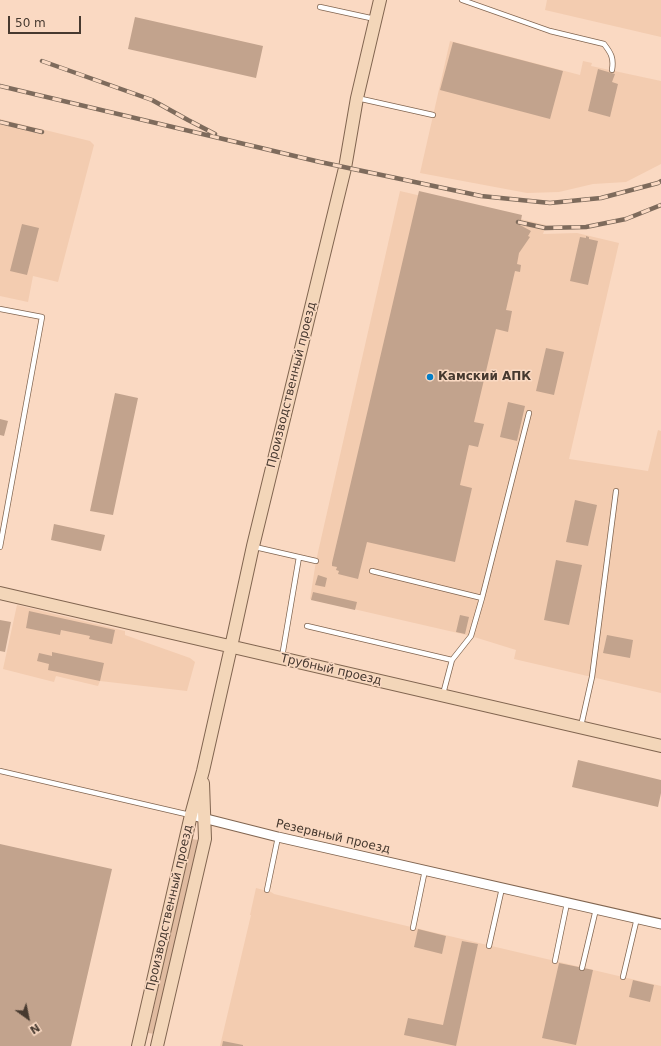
<!DOCTYPE html>
<html>
<head>
<meta charset="utf-8">
<style>
	body { margin:0 }
	#map { position:relative; width:661px; height:1046px; overflow:hidden; background:#fad9c2; font-family:"DejaVu Sans",sans-serif }
	canvas { display:block }
	.north { position:absolute; left:8px; top:998px; width:40px; height:40px; -webkit-text-stroke:3px #fad9c2; paint-order:stroke; rotate:147deg; font-size:11px; font-weight:700; line-height:16px; text-align:center; color:#46392f }
	.north::after { content:''; display:block; margin:auto; width:14px; height:18px; background:#46392f; clip-path:polygon(50% 0,100% 100%,50% 72%,0 100%) }
	.scale { position:absolute; left:8px; top:16px; width:73px; height:18px; box-sizing:border-box; border:2px solid #46392f; border-top:0; padding-left:5px; font-size:12px; line-height:14px; white-space:nowrap; color:#46392f; -webkit-text-stroke:3px #fad9c2; paint-order:stroke }
</style>
</head>
<body>
<div id="map">
<canvas width="661" height="1046"></canvas>
<div class="north">N</div>
<div class="scale">50 m</div>
</div>
<script>
const g = document.querySelector('canvas').getContext('2d');
g.lineJoin = 'round';
function fill(path, color) { g.fillStyle = color; g.fill(path, 'evenodd'); }
function strokePath(path, color, width, dash) { g.strokeStyle = color; g.lineWidth = width; g.lineCap = dash ? 'butt' : 'round'; g.setLineDash(dash || []); g.stroke(path); }
function drawText(font, color, halo, rows, align = 'center') {
  g.font = font + ' "DejaVu Sans",sans-serif'; g.lineWidth = 3; g.setLineDash([]); g.textBaseline = 'middle'; g.strokeStyle = halo; g.fillStyle = color; for (const [text, x, y, turn = 0] of rows) {
    g.save(); g.translate(x, y); g.rotate((+turn || 0) * Math.PI / 180); g.textAlign = isNaN(turn) ? turn : align; if (halo) g.strokeText(text, 0, 0); g.fillText(text, 0, 0); g.restore();
  }
}
fill(new Path2D(`
	M 547,0 L 661,0 L 661,37 L 545,10 Z
	M 450,41 L 580,75 L 583,61 L 592,63 L 591,66 L 661,81 L 661,164 L 626,182 L 593,184 L 559,192 L 527,193 L 420,173 Z
	M 0,119 L 90,141 L 94,145 L 58,282 L 33,276 L 28,302 L 0,296 Z
	M 400,191 L 546,225 L 543,234 L 577,233 L 619,243 L 569,459 L 648,471 L 658,430 L 661,431 L 661,693 L 514,659 L 516,650 L 471,636 L 310,599 L 316,561 Z
	M 17,605 L 125,631 L 125,635 L 190,658 L 195,662 L 187,691 L 100,681 L 98,686 L 56,676 L 54,682 L 3,669 Z
	M 256,888 L 271,892 L 274,894 L 373,918 L 661,986 L 661,1046 L 220,1046 L 251,915 L 250,915 Z`), '#f3ccb0');
fill(new Path2D(`
	M 192,839 L 198,840 L 155,1034 L 148,1033 Z`), '#e0bba0');
fill(new Path2D(`
	M 135,17 L 263,46 L 256,78 L 128,49 Z
	M 453,42 L 563,71 L 550,119 L 440,90 Z
	M 598,69 L 615,74 L 612,82 L 618,84 L 610,117 L 588,111 Z
	M 419,191 L 522,215 L 520,225 L 531,231 L 528,236 L 530,237 L 519,253 L 517,264 L 521,265 L 520,272 L 515,271 L 506,310 L 512,311 L 508,332 L 496,329 L 474,422 L 484,424 L 478,447 L 469,445 L 460,485 L 472,488 L 455,562 L 367,542 L 358,579 L 338,574 L 339,571 L 336,570 L 337,567 L 332,566 L 332,563 Z
	M 22,224 L 39,228 L 27,275 L 10,271 Z
	M 586,236 L 589,237 L 589,239 L 598,241 L 588,285 L 570,281 L 580,237 L 586,238 Z
	M 546,348 L 564,352 L 554,395 L 536,391 Z
	M 115,393 L 138,398 L 113,515 L 90,511 Z
	M 508,402 L 525,406 L 517,441 L 500,437 Z
	M 0,419 L 8,421 L 4,436 L 0,435 Z
	M 575,500 L 597,505 L 588,546 L 566,542 Z
	M 54,524 L 105,535 L 101,551 L 51,540 Z
	M 556,560 L 582,565 L 569,625 L 544,620 Z
	M 318,575 L 327,578 L 325,587 L 315,585 Z
	M 313,592 L 357,602 L 355,610 L 311,600 Z
	M 29,611 L 115,630 L 112,644 L 89,639 L 90,636 L 61,630 L 60,635 L 26,628 Z
	M 460,615 L 469,617 L 465,634 L 456,632 Z
	M 0,620 L 11,622 L 5,652 L 0,651 Z
	M 607,635 L 633,640 L 630,658 L 603,653 Z
	M 52,652 L 104,663 L 100,681 L 48,670 L 49,664 L 37,661 L 39,653 L 52,656 Z
	M 578,760 L 661,780 L 661,793 L 658,807 L 572,787 Z
	M 0,844 L 112,869 L 71,1046 L 0,1046 Z
	M 418,929 L 446,936 L 442,954 L 414,947 Z
	M 462,941 L 478,944 L 456,1046 L 404,1035 L 408,1018 L 443,1025 Z
	M 559,963 L 593,970 L 576,1045 L 542,1038 Z
	M 633,980 L 654,985 L 650,1002 L 629,997 Z
	M 223,1041 L 243,1045 L 243,1046 L 222,1046 Z`), '#c2a38d');
const lane = new Path2D(`
	M 462,0 L 550,31 L 604,44 C 611,53 614,58 612,70
	M 320,7 L 375,19
	M 357,98 L 433,115
	M 0,309 L 42,317 L 0,547
	M 255,547 L 316,561
	M 372,571 L 482,598
	M 307,626 L 452,660
	M 282,657 L 299,557
	M 443,694 L 452,660 L 471,636 L 482,598 L 529,413
	M 581,726 L 592,677 L 616,491
	M 0,771 L 190,815
	M 267,890 L 278,837
	M 413,928 L 425,870
	M 489,946 L 502,888
	M 555,961 L 567,903
	M 582,968 L 596,909
	M 623,977 L 637,918`);
const street = new Path2D(`
	M 191,815 L 278,837 L 661,924`);
const secondary = new Path2D(`
	M 0,593 L 661,746
	M 138,1046 L 191,815 L 203,771 L 231,647 L 253,546 L 345,168 L 357,98 L 380,0
	M 157,1046 L 205,839 L 203,783`);
strokePath(lane, '#816550', 6);
strokePath(street, '#816550', 11);
strokePath(secondary, '#816550', 14);
strokePath(lane, '#fff', 4.5);
strokePath(street, '#fff', 9);
strokePath(secondary, '#f3d6b9', 12);
const rail = new Path2D(`
	M 42,61 L 152,100 L 188,120 L 215,134
	M 0,86 L 320,162 L 481,196 L 550,203 L 601,198 L 658,183 L 661,181
	M 0,122 L 42,132
	M 518,222 L 545,228 L 586,227 L 626,219 L 661,205`);
strokePath(rail, '#7e6b5c', 4.5);
strokePath(rail, '#fad9c2', 3, [9]);
for (const [x, y, r, color] of [
	[430,377,4,"#047ec7"]
]) { const dot = new Path2D(); dot.arc(x, y, r, 0, 2 * Math.PI); g.fillStyle = color; g.fill(dot); strokePath(dot, '#fad9c2', 1.5); }
drawText('bold 12px', '#46392f', '#fad9c2', [
	["Камский АПК",438,377]
], 'left');
drawText('12px', '#46392f', '#fad9c2', [
	["Производственный проезд",292,385,-76],
	["Трубный проезд",331,670,13],
	["Резервный проезд",333,837,13],
	["Производственный проезд",170,908,-77]
]);
</script>
</body>
</html>
